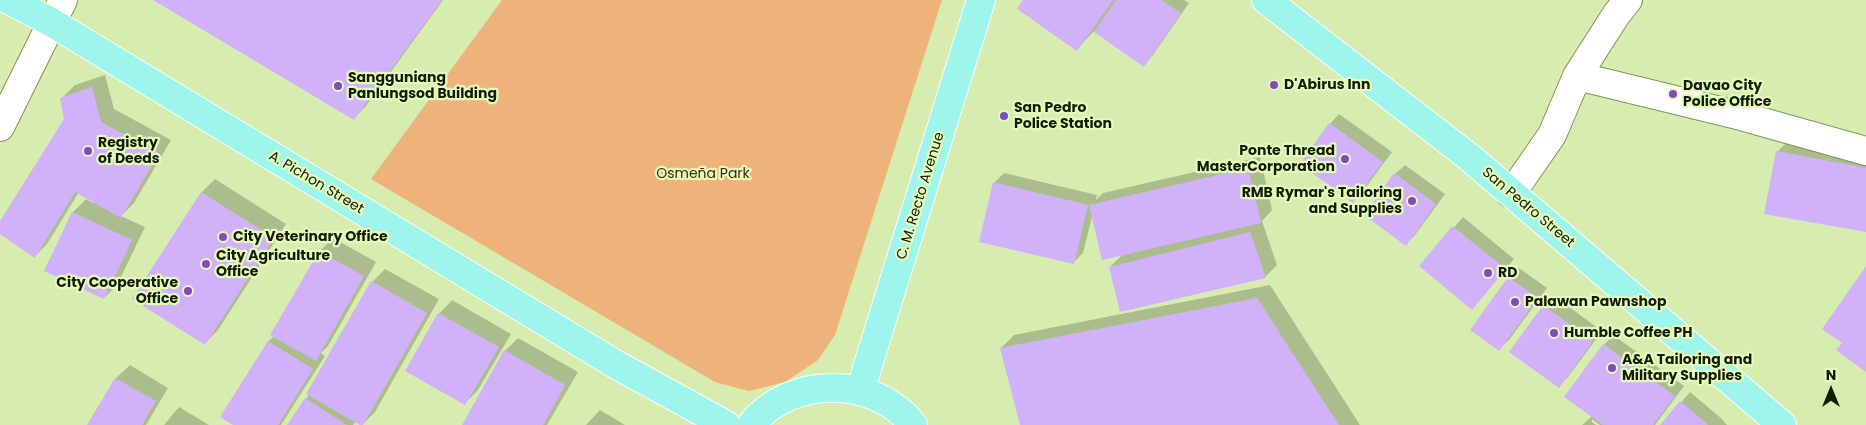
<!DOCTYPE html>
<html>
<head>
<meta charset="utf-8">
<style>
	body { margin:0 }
	#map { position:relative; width:1866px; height:425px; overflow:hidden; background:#d6edaf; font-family:Poppins,sans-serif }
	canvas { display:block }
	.north { position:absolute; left:1806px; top:365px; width:50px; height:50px; -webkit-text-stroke:4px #e3fabc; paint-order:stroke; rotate:0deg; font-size:14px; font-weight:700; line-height:20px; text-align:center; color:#141c05 }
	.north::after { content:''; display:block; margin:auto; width:18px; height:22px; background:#141c05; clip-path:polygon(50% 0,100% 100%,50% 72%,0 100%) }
</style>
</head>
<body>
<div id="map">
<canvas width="1866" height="425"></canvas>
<div class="north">N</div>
</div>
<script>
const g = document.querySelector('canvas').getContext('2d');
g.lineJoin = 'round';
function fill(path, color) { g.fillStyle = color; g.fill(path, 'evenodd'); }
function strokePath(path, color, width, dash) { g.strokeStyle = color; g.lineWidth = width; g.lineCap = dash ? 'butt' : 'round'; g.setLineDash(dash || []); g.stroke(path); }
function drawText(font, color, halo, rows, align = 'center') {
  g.font = font + ' Poppins,sans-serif'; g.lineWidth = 4.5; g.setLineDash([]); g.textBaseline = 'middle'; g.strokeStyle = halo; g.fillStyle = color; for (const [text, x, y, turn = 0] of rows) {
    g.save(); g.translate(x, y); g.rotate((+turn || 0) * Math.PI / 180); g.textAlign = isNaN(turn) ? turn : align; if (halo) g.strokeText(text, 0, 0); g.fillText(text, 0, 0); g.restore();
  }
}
fill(new Path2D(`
	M 502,0 L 942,0 L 835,335 L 818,360 L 785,382 L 749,391 L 715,382 L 371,179 Z`), '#eeb37b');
fill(new Path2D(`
	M 155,0 L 443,0 L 366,106 L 354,118 Z
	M 1025,0 L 1184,0 L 1189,3 L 1153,55 L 1143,65 L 1094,31 L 1077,49 Z
	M 105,75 L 114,109 L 171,140 L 134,203 L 121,216 L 145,227 L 117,285 L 104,298 L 46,270 L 73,212 L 86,199 L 93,203 L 94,201 L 79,192 L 47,244 L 34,257 L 0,233 L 0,224 L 65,119 L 62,98 L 75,85 Z
	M 1339,114 L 1392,152 L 1363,191 L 1353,201 L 1330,124 Z
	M 1789,140 L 1866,154 L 1866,231 L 1777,152 Z
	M 1260,157 L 1272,210 L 1262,221 L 1277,265 L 1265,277 L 1110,267 L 1123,254 L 1093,213 L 1083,253 L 1073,263 L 994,183 L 1004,173 L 1097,195 L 1096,200 L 1103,193 Z
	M 1405,165 L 1445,194 L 1415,235 L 1406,244 L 1395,174 Z
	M 215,179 L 286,224 L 218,330 L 205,343 L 134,298 L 202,192 Z
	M 1463,217 L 1514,259 L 1481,298 L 1421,266 Z
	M 333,238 L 376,262 L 328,346 L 321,353 L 325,356 L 281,425 L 236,425 L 269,341 L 274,336 L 272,335 L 320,251 Z
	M 1519,268 L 1547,288 L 1509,340 L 1499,349 L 1472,329 L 1509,277 Z
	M 385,269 L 439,299 L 375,412 L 362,425 L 356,421 L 353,425 L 289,425 L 309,395 L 372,282 Z
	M 1270,285 L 1360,425 L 1021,425 L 1001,348 L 1014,335 Z
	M 1554,296 L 1602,331 L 1568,377 L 1558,386 L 1544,306 Z
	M 452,300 L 511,334 L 478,390 L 465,403 L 439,314 Z
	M 1613,335 L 1684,386 L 1655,425 L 1600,425 L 1592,419 L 1592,422 L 1596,425 L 1582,425 L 1592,416 L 1604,345 Z
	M 518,338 L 578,372 L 547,425 L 463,425 L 505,351 Z
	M 130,365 L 168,388 L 146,425 L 89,425 L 116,378 Z
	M 1690,392 L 1722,419 L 1727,425 L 1662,425 Z
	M 179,407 L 209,425 L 164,425 Z
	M 600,410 L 625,425 L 586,425 Z`), '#0003');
fill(new Path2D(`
	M 153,0 L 442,0 L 354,120 Z
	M 1023,0 L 1113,0 L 1077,51 L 1017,9 Z
	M 1116,0 L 1161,0 L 1181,13 L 1144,67 L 1094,32 Z
	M 92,87 L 101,122 L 159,153 L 121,218 L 75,192 L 35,258 L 0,234 L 0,221 L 64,119 L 60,98 Z
	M 1329,123 L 1383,162 L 1353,203 L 1300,164 Z
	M 1776,151 L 1866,168 L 1866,232 L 1764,214 Z
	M 1248,168 L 1261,223 L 1102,260 L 1089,205 Z
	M 1394,173 L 1436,204 L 1406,246 L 1364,215 Z
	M 993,182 L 1088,205 L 1074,264 L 979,242 Z
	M 201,192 L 274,238 L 205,345 L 132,299 Z
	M 72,212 L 132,240 L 104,299 L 44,271 Z
	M 1452,226 L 1506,269 L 1472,310 L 1419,266 Z
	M 1250,232 L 1266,278 L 1120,312 L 1109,267 Z
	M 319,251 L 364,276 L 316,361 L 270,335 Z
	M 1866,266 L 1866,372 L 1836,350 L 1842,343 L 1822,329 Z
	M 1508,277 L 1538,298 L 1499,351 L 1470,330 Z
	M 371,281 L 427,313 L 363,425 L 360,425 L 306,394 Z
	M 1257,298 L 1339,425 L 1020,425 L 1000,348 Z
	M 1543,305 L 1593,341 L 1559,388 L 1509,352 Z
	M 438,313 L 499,347 L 465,405 L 405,371 Z
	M 268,341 L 313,369 L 278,425 L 233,425 L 220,417 Z
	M 1603,344 L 1675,396 L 1653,425 L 1603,425 L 1564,397 Z
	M 504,350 L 565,385 L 543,425 L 462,425 Z
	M 115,378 L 156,401 L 142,425 L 87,425 Z
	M 305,398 L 347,425 L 287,425 Z
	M 1680,401 L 1708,425 L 1660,425 Z`), '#d2b1fb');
const minor = new Path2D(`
	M 1577,76 L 1741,116 L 1866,151
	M 0,127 L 63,0
	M 1511,194 L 1552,135 L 1577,76 L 1616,15 L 1628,0`);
const major = new Path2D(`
	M 9,0 L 51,22 L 615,364 L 726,425
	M 1266,0 L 1469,157 L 1782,425
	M 860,391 L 981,0
	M 751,425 C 789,376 875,375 913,425`);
strokePath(minor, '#80945a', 30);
strokePath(major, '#fff', 30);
strokePath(minor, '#fff', 28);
strokePath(major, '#9ef5eb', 28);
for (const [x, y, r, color] of [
	[1274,85,5,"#8549bf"],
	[338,86,5,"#8549bf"],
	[1673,94,5,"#8549bf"],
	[1004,116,5,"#8549bf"],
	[88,151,5,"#8549bf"],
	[1345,159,5,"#8549bf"],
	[1412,201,5,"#8549bf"],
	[223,237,5,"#8549bf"],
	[206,264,5,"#8549bf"],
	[1488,273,5,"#8549bf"],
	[188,291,5,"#8549bf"],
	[1515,302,5,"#8549bf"],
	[1554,333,5,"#8549bf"],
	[1612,368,5,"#8549bf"]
]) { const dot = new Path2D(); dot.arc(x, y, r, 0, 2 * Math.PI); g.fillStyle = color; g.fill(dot); strokePath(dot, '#e3fabc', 2); }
drawText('bold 14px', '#141c05', '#e3fabc', [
	["Sangguniang",348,78],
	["Panlungsod Building",348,94],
	["D'Abirus Inn",1284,85],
	["Davao City",1683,86],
	["Police Office",1683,102],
	["San Pedro",1014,108],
	["Police Station",1014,124],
	["Registry",98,143],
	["of Deeds",98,159],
	["Ponte Thread",1335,151,"right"],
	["MasterCorporation",1335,167,"right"],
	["RMB Rymar's Tailoring",1402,193,"right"],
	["and Supplies",1402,209,"right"],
	["City Veterinary Office",233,237],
	["City Agriculture",216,256],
	["Office",216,272],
	["RD",1498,273],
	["City Cooperative",178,283,"right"],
	["Office",178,299,"right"],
	["Palawan Pawnshop",1525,302],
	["Humble Coffee PH",1564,333],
	["A&A Tailoring and",1622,360],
	["Military Supplies",1622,376]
], 'left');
drawText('14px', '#462703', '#e3fabc', [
	["Osmeña Park",703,174]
]);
drawText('14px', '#141c05', '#e3fabc', [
	["A. Pichon Street",316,183,31],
	["C. M. Recto Avenue",921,196,-73],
	["San Pedro Street",1528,208,40]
]);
</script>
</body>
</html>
